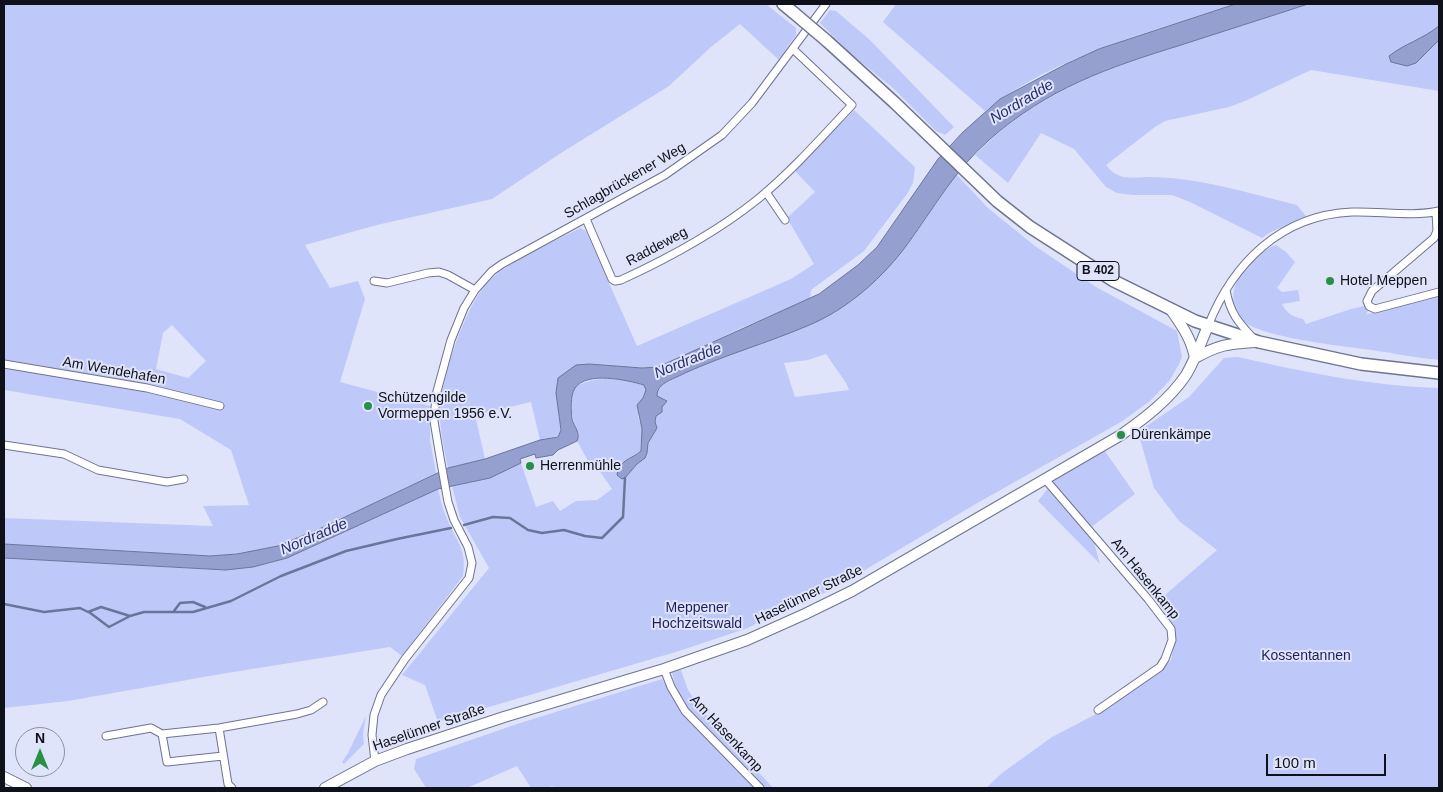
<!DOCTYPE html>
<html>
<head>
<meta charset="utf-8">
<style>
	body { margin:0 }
	#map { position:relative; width:1443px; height:792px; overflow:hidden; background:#dfe4fb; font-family:Helvetica,sans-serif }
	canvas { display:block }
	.frame { position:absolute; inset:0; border:5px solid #0e101a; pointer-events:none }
	.north { position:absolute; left:15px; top:727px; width:50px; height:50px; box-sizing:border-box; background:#dfe4fb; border:1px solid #8b8fa1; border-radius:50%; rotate:0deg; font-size:14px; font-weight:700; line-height:20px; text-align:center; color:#0e101a }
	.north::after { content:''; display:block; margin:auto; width:18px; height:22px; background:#288f45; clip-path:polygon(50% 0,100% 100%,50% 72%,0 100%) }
	.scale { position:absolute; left:1266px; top:754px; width:120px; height:22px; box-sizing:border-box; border:2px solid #0e101a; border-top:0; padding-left:6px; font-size:15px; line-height:18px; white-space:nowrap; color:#0e101a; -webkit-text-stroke:4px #dfe4fb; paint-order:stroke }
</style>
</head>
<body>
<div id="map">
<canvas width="1443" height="792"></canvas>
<div class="frame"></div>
<div class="north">N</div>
<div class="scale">100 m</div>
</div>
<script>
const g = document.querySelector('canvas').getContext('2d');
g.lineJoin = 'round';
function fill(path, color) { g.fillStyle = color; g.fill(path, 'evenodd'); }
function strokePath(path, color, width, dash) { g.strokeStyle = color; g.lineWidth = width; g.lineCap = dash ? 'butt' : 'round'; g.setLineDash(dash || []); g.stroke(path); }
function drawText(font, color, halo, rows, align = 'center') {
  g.font = font + ' Helvetica,sans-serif'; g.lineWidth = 4; g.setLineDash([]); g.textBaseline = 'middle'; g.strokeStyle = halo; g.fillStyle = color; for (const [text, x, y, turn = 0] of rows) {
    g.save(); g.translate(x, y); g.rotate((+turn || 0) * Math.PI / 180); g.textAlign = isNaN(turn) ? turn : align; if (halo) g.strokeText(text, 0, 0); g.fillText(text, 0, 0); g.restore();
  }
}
fill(new Path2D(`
	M 4,4 L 766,4 L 796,28 L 796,35 L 779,60 L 740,24 L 711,47 L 669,86 L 561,153 L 492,199 L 377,225 L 305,245 L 330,288 L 358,281 L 365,299 L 340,382 L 430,406 L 430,440 L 436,473 L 326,526 L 278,546 L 237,554 L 210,556 L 4,544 L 4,518 L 213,526 L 203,506 L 249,505 L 231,450 L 180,419 L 4,390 ZM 172,325 L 206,361 L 188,378 L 156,369 L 163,333 Z
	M 896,4 L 1236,4 C 1152,32 1055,55 985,111 L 883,22 Z
	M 1308,4 L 1439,4 L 1439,91 L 1311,70 L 1245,101 L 1229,107 L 1165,121 L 1155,127 L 1106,165 C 1117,180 1130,178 1147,177 C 1199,177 1247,193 1297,205 L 1306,216 L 1269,233 L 1262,238 L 1190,202 L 1172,195 L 1133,195 L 1117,193 L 1106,187 L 1074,149 L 1041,133 L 1008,183 L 975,155 C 1034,94 1099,71 1177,46 C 1221,32 1265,19 1308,4 Z
	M 830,10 L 836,11 L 870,40 L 954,127 L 945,135 L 936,131 L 894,89 L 850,53 L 820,23 Z
	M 854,110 L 915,167 L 913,183 L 907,194 L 864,251 L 811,290 L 810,299 L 741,328 L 675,360 L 658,367 L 642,368 L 589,364 L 559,413 L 561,430 L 558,436 L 540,440 L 531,402 L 475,415 L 485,459 L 448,468 C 444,448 439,427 440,407 C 442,376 467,301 490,280 C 511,260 553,242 580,228 L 586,231 L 637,346 L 791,279 L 814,264 L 787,218 L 815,192 L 795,171 Z
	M 956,174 L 988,208 L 1035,246 L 1096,287 L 1177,331 L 1182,357 L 1179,364 L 1170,380 L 1150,401 L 1121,422 L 974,505 L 833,589 L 745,629 L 679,651 L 438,722 L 425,685 L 402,675 L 489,568 L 460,517 L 452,486 L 490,478 L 521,463 L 536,507 L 553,501 L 560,511 L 576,501 L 597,500 L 612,489 L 601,473 L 588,461 L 577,441 L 579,435 C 571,419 569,404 575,387 C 597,375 620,378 644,385 L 646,391 L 638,417 L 642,429 L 641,451 L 622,462 L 625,478 L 637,464 L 645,458 L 648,443 L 657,428 L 655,422 L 656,416 L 662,412 L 660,399 L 657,396 L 657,391 L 662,384 L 667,381 L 701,366 L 808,325 L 837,310 L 908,244 ZM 826,354 L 846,383 L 849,390 L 795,397 L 784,363 L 808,360 Z
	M 1276,245 L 1286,252 L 1295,262 L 1277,288 L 1282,292 L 1298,290 L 1300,301 L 1282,304 C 1287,314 1293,317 1303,319 L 1306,324 L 1351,309 L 1364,306 L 1370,309 L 1366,314 L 1380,312 L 1439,294 L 1439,360 C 1416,358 1394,353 1371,350 C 1343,346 1261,338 1242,320 C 1232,309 1231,293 1237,281 C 1244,267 1261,250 1276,245 Z
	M 1238,357 C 1304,372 1371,386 1439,388 L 1439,788 L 986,788 L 1002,773 L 1052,737 L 1096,714 L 1164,668 L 1171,660 L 1176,632 L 1158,601 L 1217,550 L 1179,521 L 1154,488 L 1138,432 L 1189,397 L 1224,358 Z
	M 1104,450 L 1135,494 L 1090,528 L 1100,564 L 1038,501 L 1056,478 Z
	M 438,489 C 441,501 443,512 449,523 C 458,544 467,551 463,576 L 402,656 L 390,647 L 221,674 L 68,701 L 4,708 L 4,558 L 201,569 L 226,570 L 253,567 L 287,558 Z
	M 681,670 L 688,690 L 699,707 L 773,788 L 764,788 L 687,710 L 675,685 L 672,672 Z
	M 662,679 L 682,713 L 756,788 L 555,788 L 552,786 L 548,788 L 531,788 L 517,766 L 467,788 L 426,788 L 414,769 L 416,759 L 517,724 Z
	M 366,716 L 363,734 L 364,744 L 344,764 L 342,762 L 348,753 Z`), '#bfc9f9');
const water = new Path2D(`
	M 1236,4 L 1308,4 C 1266,18 1224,31 1181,45 C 1107,68 1048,88 989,140 C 955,170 935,206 909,242 C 884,277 847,310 807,326 C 767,343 725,355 685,373 C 678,377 667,380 661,386 C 658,389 657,392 657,396 L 667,401 L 662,407 L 662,412 L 656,416 L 655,422 L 657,428 L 648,443 L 647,453 L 645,458 L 637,464 L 625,478 L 622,479 L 617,475 C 618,460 632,459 641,451 L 642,429 L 637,405 L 643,398 L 646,390 L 644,385 C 627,380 587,371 575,388 C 570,396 571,411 572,419 C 574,427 581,433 577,441 L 558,450 L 553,455 L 536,458 L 535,454 L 520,459 L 521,463 L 490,478 L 438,489 L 287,558 L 253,567 L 226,570 L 4,558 L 4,544 L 210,556 L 237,554 L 278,546 L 326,526 L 448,468 L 485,459 L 540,440 L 558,437 L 561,430 L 556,393 L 558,378 L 576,365 L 589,364 L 642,368 L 658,367 L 819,294 L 858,265 L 877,247 L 938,159 L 963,132 L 1000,99 L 1066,64 L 1099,49 Z
	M 1439,26 L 1439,40 L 1416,63 L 1407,66 L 1391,62 L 1389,56 C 1404,44 1423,39 1439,26 Z`);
fill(water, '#959fd0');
strokePath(water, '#6c7499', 1);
strokePath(new Path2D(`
	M 464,525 L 493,517 L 510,518 L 528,530 L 542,533 L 564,530 L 585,536 L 602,538 L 623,517 L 625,478
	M 4,604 L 44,612 L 80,608 L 88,612 L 101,607 L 130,616 L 144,612 L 193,612 L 231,601 L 281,576 L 346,551 L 397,539 L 451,528
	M 174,611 L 180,603 L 193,602 L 205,607
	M 89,612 L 109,627 L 130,616`), '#6c7499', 2.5);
const street = new Path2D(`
	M 766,192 L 785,220
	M 1436,212 L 1437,231 L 1434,238 L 1372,291 L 1367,301 L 1369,306 L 1375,309 L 1439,292
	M 586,219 L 612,279 L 615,281 L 621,280 C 669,258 717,232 758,199 C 792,171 822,137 852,105 L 793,49
	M 374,281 L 387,283 L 428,273 L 439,272 L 448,275 L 475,290
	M 1226,290 C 1230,313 1238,322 1253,338
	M 1208,326 C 1233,263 1281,215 1352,212 C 1379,211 1413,217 1439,211
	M 4,364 L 147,388 L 220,406
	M 4,445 L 64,454 L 98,470 L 167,482 L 184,479
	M 1045,479 L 1148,599 L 1171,629 L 1172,640 L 1165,659 L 1160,667 L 1098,710
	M 664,669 L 671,687 L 685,711 L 760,788
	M 219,728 L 228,784 L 232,788
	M 162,734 L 167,762 L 223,756
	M 106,736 L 151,728 L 162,734 L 219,728 L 297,714 L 311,710 L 323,702
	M 375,761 L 372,735 L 374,715 L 381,695 L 405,659 L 469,578 L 472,563 L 468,547 L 454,520 L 448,502 L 440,457 L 434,421 L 436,395 L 451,340 L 464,308 L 475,290 L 492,271 L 502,264 L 665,175 L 722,135 L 752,103 L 826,4`);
const secondary = new Path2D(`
	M 1171,310 C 1182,326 1191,338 1195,358
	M 1195,358 C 1220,344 1228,344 1255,342
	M 4,777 L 26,788
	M 325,788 L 375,761 L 407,749 L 504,717 L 664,669 L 747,640 L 805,614 L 852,591 L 1121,435 C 1145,418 1169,400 1186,375 C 1195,360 1201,342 1208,326`);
const primary = new Path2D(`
	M 783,4 L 794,13
	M 827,41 L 895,103 L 997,201 L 1030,227 L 1114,281 L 1195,321 L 1259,342 L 1361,364 L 1439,373`);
strokePath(street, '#6e748d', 9);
strokePath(secondary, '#6e748d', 12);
strokePath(primary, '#6e748d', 14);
strokePath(street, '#fff', 7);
strokePath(secondary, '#fff', 10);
strokePath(primary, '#fff', 11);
const primaryBridge = new Path2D(`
	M 794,13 L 827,41`);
strokePath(primaryBridge, '#6e748d', 14, []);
strokePath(primaryBridge, '#fff', 11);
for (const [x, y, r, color] of [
	[1330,281,5,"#288f45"],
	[368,406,5,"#288f45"],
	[1121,435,5,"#288f45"],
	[530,466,5,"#288f45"]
]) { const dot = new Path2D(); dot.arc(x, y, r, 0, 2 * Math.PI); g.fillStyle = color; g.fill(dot); strokePath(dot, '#dfe4fb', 2); }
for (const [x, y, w] of [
	[1098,271,42]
]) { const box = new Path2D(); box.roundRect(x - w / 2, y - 9.5, w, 19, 4); g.fillStyle = '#dfe4fb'; g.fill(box); strokePath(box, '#0e101a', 1); }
drawText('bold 12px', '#0e101a', null, [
	["B 402",1098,271]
]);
drawText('14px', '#0e101a', '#dfe4fb', [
	["Schlagbrückener Weg",625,181,-30],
	["Raddeweg",657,247,-28],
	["Am Wendehafen",114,371,10],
	["Am Hasenkamp",1145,579,51],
	["Haselünner Straße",809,595,-26],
	["Haselünner Straße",429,728,-19],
	["Am Hasenkamp",726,734,47]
]);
drawText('14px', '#0e101a', '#dfe4fb', [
	["Hotel Meppen",1340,281],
	["Schützengilde",378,398],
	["Vormeppen 1956 e.V.",378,414],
	["Dürenkämpe",1131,435],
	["Herrenmühle",540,466]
], 'left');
drawText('14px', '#1d205b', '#dfe4fb', [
	["Meppener",697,608],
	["Hochzeitswald",697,624],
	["Kossentannen",1306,656]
]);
drawText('italic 15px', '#282d69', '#dfe4fb', [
	["Nordradde",1022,102,-31],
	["Nordradde",688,361,-22],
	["Nordradde",314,537,-23]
]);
</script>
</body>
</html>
